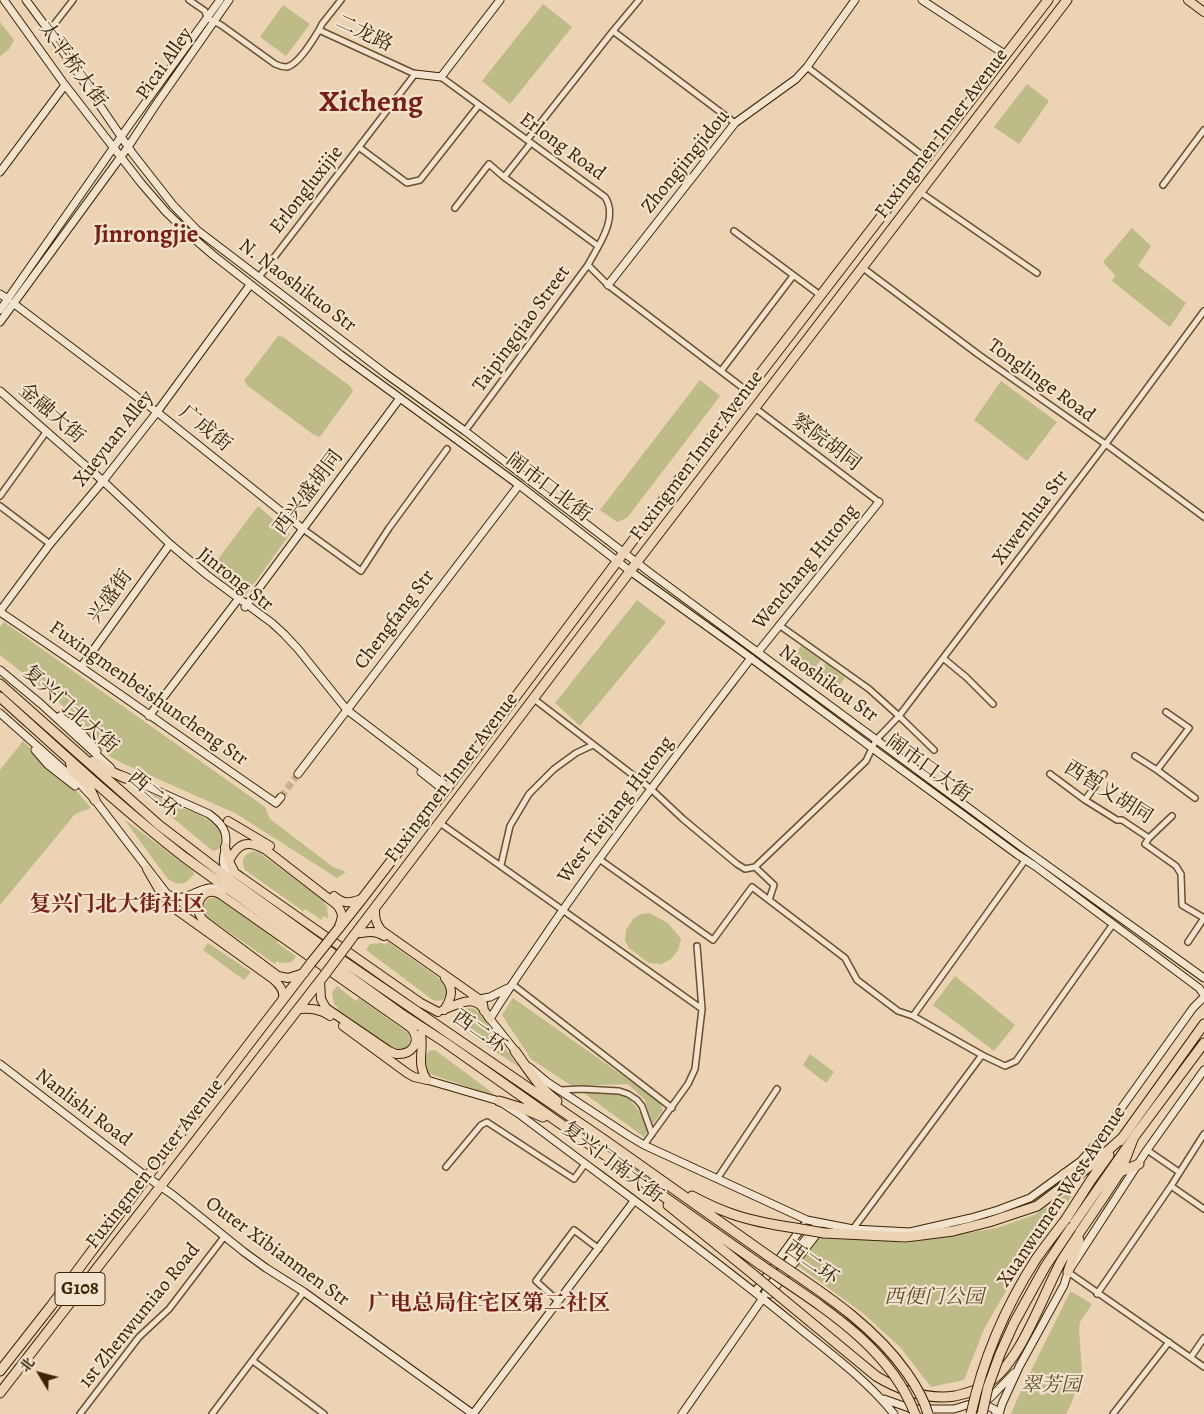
<!DOCTYPE html>
<html>
<head>
<meta charset="utf-8">
<style>
	body { margin:0 }
	#map { position:relative; width:1204px; height:1414px; overflow:hidden; background:#ebd3b3; font-family:Alegreya,"Noto Serif SC",serif }
	canvas { display:block }
	.north { position:absolute; left:15px; top:1349px; width:50px; height:50px; -webkit-text-stroke:4px #f2e2ce; paint-order:stroke; rotate:307deg; font-size:14px; font-weight:700; line-height:20px; text-align:center; color:#3c2404 }
	.north::after { content:''; display:block; margin:auto; width:18px; height:22px; background:#3c2404; clip-path:polygon(50% 0,100% 100%,50% 72%,0 100%) }
</style>
</head>
<body>
<div id="map">
<canvas width="1204" height="1414"></canvas>
<div class="north">北</div>
</div>
<script>
const g = document.querySelector('canvas').getContext('2d');
g.lineJoin = 'round';
function fill(path, color) { g.fillStyle = color; g.fill(path, 'evenodd'); }
function strokePath(path, color, width, dash) { g.strokeStyle = color; g.lineWidth = width; g.lineCap = dash ? 'butt' : 'round'; g.setLineDash(dash || []); g.stroke(path); }
function drawText(font, color, halo, rows, align = 'center') {
  g.font = font + ' Alegreya,"Noto Serif SC",serif'; g.lineWidth = 4.5; g.setLineDash([]); g.textBaseline = 'middle'; g.strokeStyle = halo; g.fillStyle = color; for (const [text, x, y, turn = 0] of rows) {
    g.save(); g.translate(x, y); g.rotate((+turn || 0) * Math.PI / 180); g.textAlign = isNaN(turn) ? turn : align; if (halo) g.strokeText(text, 0, 0); g.fillText(text, 0, 0); g.restore();
  }
}
fill(new Path2D(`
	M 543,4 L 572,27 L 510,104 L 482,81 Z
	M 283,5 L 310,24 L 286,56 L 260,37 Z
	M 0,22 L 14,40 L 9,49 L 0,56 Z
	M 1027,84 L 1049,101 L 1019,144 L 994,127 Z
	M 1132,228 L 1151,246 L 1138,266 L 1186,303 L 1170,327 L 1112,281 L 1115,275 L 1103,262 Z
	M 278,336 L 283,337 L 350,386 L 353,391 L 320,437 L 314,435 L 248,386 L 244,381 Z
	M 700,380 L 720,396 L 627,518 L 617,522 L 600,510 Z
	M 1001,381 L 1057,422 L 1027,461 L 974,420 Z
	M 258,506 L 290,534 L 245,596 L 210,570 Z
	M 637,600 L 666,622 L 580,726 L 555,703 Z
	M 4,622 L 265,807 L 270,819 L 333,867 L 346,872 L 337,878 L 235,813 L 124,764 L 111,757 L 56,699 L 0,655 L 0,627 Z
	M 801,646 L 821,660 L 813,670 L 794,656 Z
	M 826,663 L 845,678 L 837,688 L 818,673 Z
	M 23,741 L 38,756 L 44,764 L 56,776 L 66,781 L 74,788 L 91,808 L 75,814 L 0,905 L 0,770 Z
	M 146,792 C 157,796 168,801 178,806 C 193,812 226,823 221,844 C 220,849 217,850 213,851 L 146,796 Z
	M 124,819 L 193,871 L 194,874 C 186,885 178,887 167,878 Z
	M 255,851 L 258,852 L 325,901 L 324,904 L 327,906 L 328,919 L 324,916 L 321,920 L 306,909 L 303,911 L 245,870 C 240,860 244,853 255,851 Z
	M 212,898 L 217,898 L 279,940 L 277,943 L 296,956 L 292,962 L 280,963 L 277,961 L 275,964 L 206,916 L 203,907 L 208,899 Z
	M 649,913 L 668,923 L 681,939 L 678,950 L 671,959 L 661,964 L 649,963 L 629,948 L 625,940 L 626,930 L 633,919 L 641,914 Z
	M 388,942 L 446,983 L 448,995 C 444,1000 440,1002 433,1000 L 366,950 L 370,944 L 382,943 L 385,945 Z
	M 208,943 L 251,972 L 244,980 L 203,950 Z
	M 955,976 L 1015,1025 L 994,1051 L 933,1005 Z
	M 337,986 L 356,1001 L 359,998 L 408,1033 L 410,1040 C 408,1049 403,1052 394,1050 L 337,1009 L 338,1007 L 334,1004 L 332,992 Z
	M 513,998 L 660,1102 L 663,1110 L 653,1124 L 645,1100 L 628,1084 L 572,1086 L 531,1059 L 502,1015 Z
	M 465,1008 L 475,1009 L 479,1013 L 519,1067 L 451,1022 L 460,1010 Z
	M 435,1050 L 498,1097 L 430,1074 L 426,1071 L 423,1061 L 429,1051 Z
	M 810,1054 L 834,1072 L 826,1083 L 803,1065 Z
	M 581,1091 C 620,1093 632,1090 648,1130 L 644,1137 Z
	M 1065,1195 L 1072,1196 L 1051,1222 L 1016,1274 L 984,1329 L 964,1380 L 931,1387 L 900,1347 L 864,1314 L 797,1265 L 821,1234 L 907,1243 L 997,1228 L 1034,1215 Z
	M 1070,1292 L 1074,1293 L 1092,1304 L 1080,1322 L 1079,1330 L 1082,1371 L 1072,1402 L 1066,1414 L 1011,1414 L 1019,1395 Z`), '#bdbb88');
strokePath(new Path2D(`
	M 281,797 L 298,774`), '#c8b090', 7, [7, 3.5]);
const street = new Path2D(`
	M 189,0 L 205,11 L 207,18 L 221,25 L 275,64 C 279,66 283,67 287,67 C 299,64 313,40 319,30 L 415,74 L 259,277
	M 319,30 L 322,24 L 341,0
	M 49,31 L 73,0
	M 613,31 L 735,123
	M 807,67 L 927,159
	M 441,77 L 605,197 C 619,218 598,246 588,265
	M 527,140 L 613,31 L 639,0
	M 360,148 L 407,183 L 420,180 L 479,105
	M 504,177 L 531,143
	M 1163,185 L 1204,130
	M 920,192 L 1037,273
	M 455,208 L 489,164 L 504,177 L 598,246
	M 734,231 L 820,295
	M 863,268 L 979,355 L 1111,448 L 1204,517
	M 721,371 L 793,276
	M 755,408 L 879,502
	M 465,431 L 588,265 L 608,285 L 747,391
	M 0,496 L 44,435
	M 0,506 L 50,544
	M 303,529 L 361,571 L 389,528 L 447,449
	M 779,625 L 869,689 L 899,716 L 934,750
	M 943,658 L 966,677 L 993,704
	M 534,699 L 651,789 L 683,819 L 737,864 L 745,869 L 755,867 L 866,761 L 876,740 L 899,716 L 1105,445 L 1204,311
	M 1135,756 L 1157,770 L 1195,798
	M 1157,770 L 1189,728 L 1166,712
	M 1050,774 L 1085,800 L 1117,820 L 1122,820 L 1149,838 L 1172,816
	M 1085,800 L 1104,774
	M 440,823 L 702,1009
	M 1149,838 L 1145,844 L 1176,866 L 1181,874 L 1182,905 L 1204,918
	M 599,859 L 713,940 L 752,887 L 769,900 L 774,885 L 755,867
	M 501,865 L 510,826 L 529,794 L 554,769 L 576,753 L 593,745
	M 769,900 L 845,958 L 857,980 L 898,1011 L 913,1016 L 982,1055 L 1005,1066 L 1016,1061 L 1113,924
	M 1188,942 L 1204,918
	M 512,984 L 672,1108
	M 913,1016 L 1026,859
	M 560,1090 L 582,1089 L 619,1091 L 628,1094 L 637,1100 L 642,1106 L 652,1134
	M 644,1145 L 688,1084 L 695,1069 L 702,1009 L 697,946
	M 1147,1150 L 1179,1172
	M 446,1167 L 481,1125 L 487,1122 L 574,1179 L 585,1164
	M 717,1179 L 777,1089
	M 1171,1186 L 1204,1209
	M 853,1229 L 982,1055
	M 1068,1272 L 1204,1367
	M 1097,1294 L 1171,1186 L 1204,1134
	M 558,1301 L 536,1281 L 574,1230 L 599,1249
	M 1191,1357 L 1204,1338
	M 253,1361 L 324,1414
	M 80,1414 L 139,1337 L 169,1309 L 224,1237
	M 212,1414 L 304,1292
	M 1113,1414 L 1169,1342`);
const secondary = new Path2D(`
	M 4,0 L 65,85 L 141,183 L 166,212 L 191,236 L 213,255 L 341,355 L 519,485 L 630,571 L 740,650 L 872,748 L 1018,855 L 1035,866 L 1199,988 L 1204,995
	M 26,0 L 49,31 L 133,154 L 173,205 L 197,230 L 386,374 L 465,431 L 653,575 L 1023,848 L 1204,978
	M 922,0 L 1006,55
	M 415,74 L 441,77 L 500,0
	M 0,172 L 65,85
	M 608,285 L 735,123 L 796,79 L 807,67 L 855,0
	M 0,294 L 8,299
	M 13,303 L 157,412 L 303,529
	M 0,310 L 130,124 L 220,0
	M 0,322 L 128,147 L 157,103 L 229,0
	M 0,391 L 103,481 L 170,544 L 207,575 L 272,623 L 284,634 L 298,649 L 347,710 L 448,787
	M 245,607 L 400,398
	M 0,611 L 50,544 L 103,481 L 157,412 L 250,285
	M 0,612 C 93,674 184,740 276,803 L 281,797
	M 758,652 L 879,502
	M 81,667 L 170,544
	M 0,670 L 41,704 L 111,768
	M 0,713 L 82,786 L 95,800 L 167,894 C 185,903 192,891 209,888 C 216,887 222,889 229,890
	M 60,716 L 80,731 L 97,751
	M 149,716 L 236,602
	M 35,750 L 48,765 L 75,786
	M 421,772 L 445,791
	M 298,774 L 519,485
	M 122,775 L 209,814 C 216,819 223,825 225,833 C 230,850 216,858 229,876
	M 479,999 L 490,997 L 508,988
	M 517,1053 L 490,1019 C 508,989 529,960 549,930 C 613,837 682,748 751,658
	M 0,1064 L 147,1177 L 173,1195 L 244,1252 L 266,1268 L 304,1292 L 473,1414
	M 529,1067 L 547,1082 L 629,1136 L 644,1145 L 807,1220 L 853,1229 L 910,1232 L 971,1218 L 998,1210 L 1030,1198 L 1081,1161 L 1095,1145 L 1193,1008 L 1204,997
	M 427,1080 L 499,1101 L 519,1114 C 610,1183 704,1250 793,1323 C 828,1352 866,1379 894,1414
	M 755,1292 L 803,1226
	M 770,1294 L 820,1230
	M 884,1399 L 912,1409 L 954,1409 L 990,1398 L 1014,1373
	M 981,1403 L 994,1409 L 997,1414
	M 473,1414 L 634,1201
	M 682,1414 L 763,1298 L 767,1289 L 815,1227 L 821,1223
	M 999,1414 L 1002,1404 L 1019,1367 L 1064,1285 L 1068,1272 L 1147,1150 L 1204,1070`);
const primary = new Path2D(`
	M 1188,0 L 1204,12
	M 228,821 L 270,846
	M 225,847 L 229,861
	M 147,869 L 162,895 L 178,911 L 273,979 C 280,985 286,992 282,1001
	M 334,896 C 345,905 349,903 362,899
	M 375,908 C 375,917 375,922 381,930 L 479,999 L 483,1004 L 484,1011
	M 339,926 C 343,917 343,913 337,905 L 266,850 C 247,839 238,843 229,861 L 235,873 L 241,877 L 421,1003 L 438,1012
	M 355,934 C 366,932 375,930 384,936
	M 304,973 L 288,978 L 278,976 L 203,920 C 191,906 203,885 220,894 L 411,1028 C 422,1042 412,1055 396,1054 L 389,1051 L 326,1008 L 321,999 L 320,981
	M 299,1009 C 311,1008 320,1009 330,1016
	M 443,1010 C 454,1006 469,996 480,1005 C 484,1009 487,1015 490,1019
	M 444,1010 C 451,999 455,989 445,978
	M 343,1026 L 407,1073 L 414,1077 L 427,1080
	M 421,1034 C 424,1052 416,1064 427,1080`);
const highway = new Path2D(`
	M 0,684 L 159,825 L 236,884 L 333,954 L 606,1141 L 767,1255
	M 0,697 C 60,751 120,807 184,857 L 400,1013 L 446,1043 L 761,1265
	M 70,760 L 72,770 L 88,785 L 95,800
	M 93,761 L 110,771 L 125,778
	M 339,928 L 362,899 L 445,791 L 670,491 L 1048,0
	M 355,934 L 637,562 L 1067,0
	M 515,1051 C 528,1069 539,1088 557,1101
	M 499,1101 L 522,1108 L 543,1117
	M 1120,1141 L 1204,1024
	M 1120,1172 L 1139,1164
	M 1064,1174 L 1082,1169
	M 692,1196 C 705,1203 718,1209 732,1214 C 752,1221 774,1225 795,1228
	M 668,1205 L 754,1275
	M 1066,1219 L 1091,1180 L 1109,1155
	M 1071,1228 L 1134,1137 L 1204,1043
	M 824,1233 L 906,1237 L 953,1231 L 989,1222 L 1037,1206 L 1094,1163 L 1123,1137
	M 1068,1272 L 1079,1240
	M 778,1295 L 876,1376 C 899,1390 927,1400 955,1396 C 964,1394 975,1391 984,1386 C 1021,1365 1042,1295 1063,1258 C 1076,1237 1091,1216 1105,1195 C 1110,1187 1115,1180 1120,1172 C 1125,1161 1129,1149 1134,1137
	M 0,1371 L 51,1306 L 147,1177 L 311,963
	M 0,1393 L 326,973`);
strokePath(street, '#685030', 8);
strokePath(secondary, '#3c2404', 9);
strokePath(primary, '#3c2404', 10);
strokePath(highway, '#3c2404', 11);
strokePath(street, '#f2e2ce', 5);
strokePath(secondary, '#f2e2ce', 7);
strokePath(primary, '#ebd3b3', 8);
strokePath(highway, '#ebd3b3', 9);
const highwayBridge = new Path2D(`
	M 311,963 L 339,928
	M 326,973 L 355,934
	M 795,1228 L 824,1233
	M 767,1255 C 818,1290 871,1322 907,1373 C 916,1386 924,1399 928,1414
	M 761,1265 C 819,1305 889,1345 915,1414
	M 754,1275 L 778,1295
	M 971,1414 C 983,1359 1006,1306 1036,1259 C 1046,1245 1056,1232 1066,1219
	M 982,1414 L 988,1387 L 1000,1354 L 1014,1323 L 1045,1267 L 1071,1228`);
strokePath(highwayBridge, '#3c2404', 11, []);
strokePath(highwayBridge, '#ebd3b3', 9);
for (const [x, y, w] of [
	[80,1289,50]
]) { const box = new Path2D(); box.roundRect(x - w / 2, y - 16.5, w, 33, 4); g.fillStyle = '#f2e2ce'; g.fill(box); strokePath(box, '#3c2404', 1); }
drawText('bold 19px', '#3c2404', null, [
	["G108",80,1289]
]);
drawText('20px', '#3c2404', '#f2e2ce', [
	["二龙路",364,34,25],
	["Picai Alley",165,64,-55],
	["太平桥大街",72,65,54],
	["Fuxingmen Inner Avenue",942,134,-53],
	["Erlong Road",562,147,36],
	["Zhongjingjidou",686,162,-51],
	["Erlongluxijie",307,190,-52],
	["N. Naoshikuo Str",297,286,37],
	["Taipingqiao Street",522,329,-54],
	["Tonglinge Road",1041,381,36],
	["金融大街",51,414,41],
	["广成街",205,429,39],
	["Xueyuan Alley",114,439,-52],
	["察院胡同",826,443,37],
	["Fuxingmen Inner Avenue",697,456,-53],
	["闹市口北街",548,488,37],
	["西兴盛胡同",309,493,-53],
	["Xiwenhua Str",1031,518,-53],
	["Wenchang Hutong",806,567,-51],
	["Jinrong Str",235,580,38],
	["兴盛街",111,597,-54],
	["Chengfang Str",395,620,-53],
	["Naoshikou Str",828,684,36],
	["Fuxingmenbeishuncheng Str",148,694,35],
	["复兴门北大街",70,710,42],
	["闹市口大街",928,769,36],
	["Fuxingmen Inner Avenue",452,778,-53],
	["西智义胡同",1108,793,32],
	["西二环",153,795,41],
	["West Tiejiang Hutong",616,810,-53],
	["西二环",479,1033,35],
	["Nanlishi Road",83,1108,37],
	["复兴门南大街",612,1163,37],
	["Fuxingmen Outer Avenue",155,1164,-52],
	["Xuanwumen West Avenue",1062,1197,-56],
	["Outer Xibianmen Str",277,1252,36],
	["西二环",811,1264,35],
	["1st Zhenwumiao Road",140,1316,-51]
]);
drawText('italic 20px', '#5c4a25', '#f2e2ce', [
	["西便门公园",934,1298],
	["翠芳园",1051,1386]
]);
drawText('bold 22px', '#7a1f14', '#f2e2ce', [
	["复兴门北大街社区",117,906],
	["广电总局住宅区第二社区",489,1305]
]);
drawText('bold 25px', '#7a1f14', '#f2e2ce', [
	["Jinrongjie",146,236]
]);
drawText('bold 30px', '#7a1f14', '#f2e2ce', [
	["Xicheng",371,104]
]);
</script>
</body>
</html>
